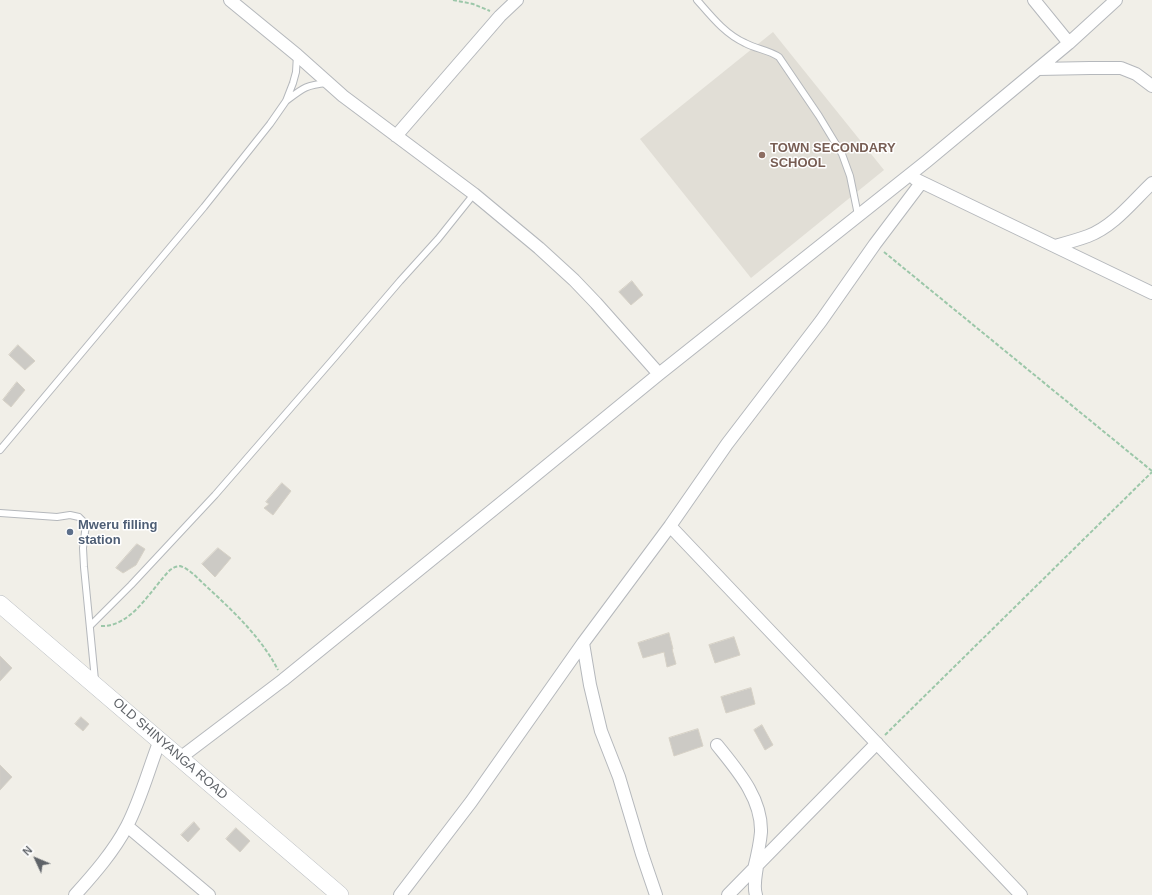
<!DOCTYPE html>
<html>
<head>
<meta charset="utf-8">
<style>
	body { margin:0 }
	#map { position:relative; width:1152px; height:895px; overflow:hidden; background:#f1efe8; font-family:Helvetica,sans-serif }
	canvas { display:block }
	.north { position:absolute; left:16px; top:839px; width:40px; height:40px; -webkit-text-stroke:3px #fff; paint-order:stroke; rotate:314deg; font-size:11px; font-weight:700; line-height:16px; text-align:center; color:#5f6368 }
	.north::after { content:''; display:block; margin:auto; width:14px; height:18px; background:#5f6368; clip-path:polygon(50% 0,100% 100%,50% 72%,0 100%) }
</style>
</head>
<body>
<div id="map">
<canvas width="1152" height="895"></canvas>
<div class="north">N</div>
</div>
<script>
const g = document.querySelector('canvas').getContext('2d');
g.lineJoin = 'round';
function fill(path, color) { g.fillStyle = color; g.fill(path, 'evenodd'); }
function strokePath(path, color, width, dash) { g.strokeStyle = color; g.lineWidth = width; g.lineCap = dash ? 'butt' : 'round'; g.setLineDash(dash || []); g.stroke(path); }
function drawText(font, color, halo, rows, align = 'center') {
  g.font = font + ' Helvetica,sans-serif'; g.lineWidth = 3; g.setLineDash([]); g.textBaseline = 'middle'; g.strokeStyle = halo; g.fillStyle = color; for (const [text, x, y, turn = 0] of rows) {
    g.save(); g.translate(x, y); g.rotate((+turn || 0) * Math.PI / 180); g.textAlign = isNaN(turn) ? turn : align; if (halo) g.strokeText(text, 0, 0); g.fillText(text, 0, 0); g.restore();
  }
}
fill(new Path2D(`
	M 773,32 L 884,170 L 751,278 L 640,139 Z`), '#e1ded6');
const building = new Path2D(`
	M 632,281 L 643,295 L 631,305 L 619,292 Z
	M 18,345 L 35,361 L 25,370 L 9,355 Z
	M 17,382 L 25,390 L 11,407 L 3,400 Z
	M 282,483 L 291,491 L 273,515 L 264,508 L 269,504 L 266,502 Z
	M 137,544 L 145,549 L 136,565 L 123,573 L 116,568 Z
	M 218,548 L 231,558 L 215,577 L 202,564 Z
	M 669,633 L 673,649 L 672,649 L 676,664 L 667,667 L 664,652 L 643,658 L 638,643 Z
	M 734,637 L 740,655 L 715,663 L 709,645 Z
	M 0,656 L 12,668 L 0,681 Z
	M 751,688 L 755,704 L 726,713 L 721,697 Z
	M 81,717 L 89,724 L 83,731 L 75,724 Z
	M 762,725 L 773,745 L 765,750 L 754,730 Z
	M 698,729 L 703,746 L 674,756 L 669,738 Z
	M 0,765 L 12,777 L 0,790 Z
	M 194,822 L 200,829 L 188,842 L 181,835 Z
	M 236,828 L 250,841 L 240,852 L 226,839 Z`);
fill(building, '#cccac5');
strokePath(building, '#d6d1c6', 1);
const service = new Path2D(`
	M 697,0 C 711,16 725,34 745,43 C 756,49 769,50 779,57 L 819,116 L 842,154 L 850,176 L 858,215
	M 286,101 C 303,88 306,85 327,83
	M 0,450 L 204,207 L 270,124 L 286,101 L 293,83 L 296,72 L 297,55
	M 0,513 L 43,516 L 57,517 L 70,515 L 79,517 L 86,524 L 83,548 L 84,567 L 95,680
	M 90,626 L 131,585 L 215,495 L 335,357 L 400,281 L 438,239 L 474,194`);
const minor = new Path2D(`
	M 230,0 L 297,55 L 343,96 L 474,194 L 539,248 L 574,280 L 596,303 L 659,374
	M 1034,0 L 1069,43
	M 1038,69 L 1090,68 L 1121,68 L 1136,74 L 1152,86
	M 396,136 L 500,16 L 517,0
	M 915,179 L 1152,293
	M 1055,246 C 1066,243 1077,240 1088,236 C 1114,226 1132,202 1152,183
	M 670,526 L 1021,895
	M 583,643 L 590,685 L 601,731 L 619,777 L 642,854 L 656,895
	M 717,745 C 737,770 762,798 761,832 C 760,844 757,857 754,869
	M 180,758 L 283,680 L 516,491 L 659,374 L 927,161 L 1069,43 L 1116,0
	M 127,826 L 209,895
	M 75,895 C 94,874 114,851 127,826 C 141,799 149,768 160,740
	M 400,895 L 471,802 L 583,643 L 670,526 L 727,444 L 821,321 L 875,244 L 921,183
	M 728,895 L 877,743
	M 756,895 C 753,886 756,875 757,866`);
const secondary = new Path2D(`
	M 0,604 L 340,895`);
strokePath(service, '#b5b8bc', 8);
strokePath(minor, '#b5b8bc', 14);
strokePath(secondary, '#b6babf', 18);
strokePath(new Path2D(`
	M 453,0 L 473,4 L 490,11
	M 884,252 L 1152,471
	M 101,626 C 132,627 151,589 170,570 L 175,567 L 180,566 C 190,569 198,579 206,586 C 233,611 261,637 278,670
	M 885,735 L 1152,472`), '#9cc7a9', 2, [4, 2]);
strokePath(service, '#fff', 6);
strokePath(minor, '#fff', 12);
strokePath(secondary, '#fff', 17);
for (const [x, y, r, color] of [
	[762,155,4,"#8d6e63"],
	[70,532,4,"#5c6f8a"]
]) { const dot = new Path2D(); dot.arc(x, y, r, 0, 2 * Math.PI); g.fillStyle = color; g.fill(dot); strokePath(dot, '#fff', 1.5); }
drawText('bold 13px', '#785e54', '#fff', [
	["TOWN SECONDARY",770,148],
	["SCHOOL",770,163]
], 'left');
drawText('bold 13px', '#4e5e75', '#fff', [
	["Mweru filling",78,525],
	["station",78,540]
], 'left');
drawText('13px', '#5f6368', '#fff', [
	["OLD SHINYANGA ROAD",170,749,41]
]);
</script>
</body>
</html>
